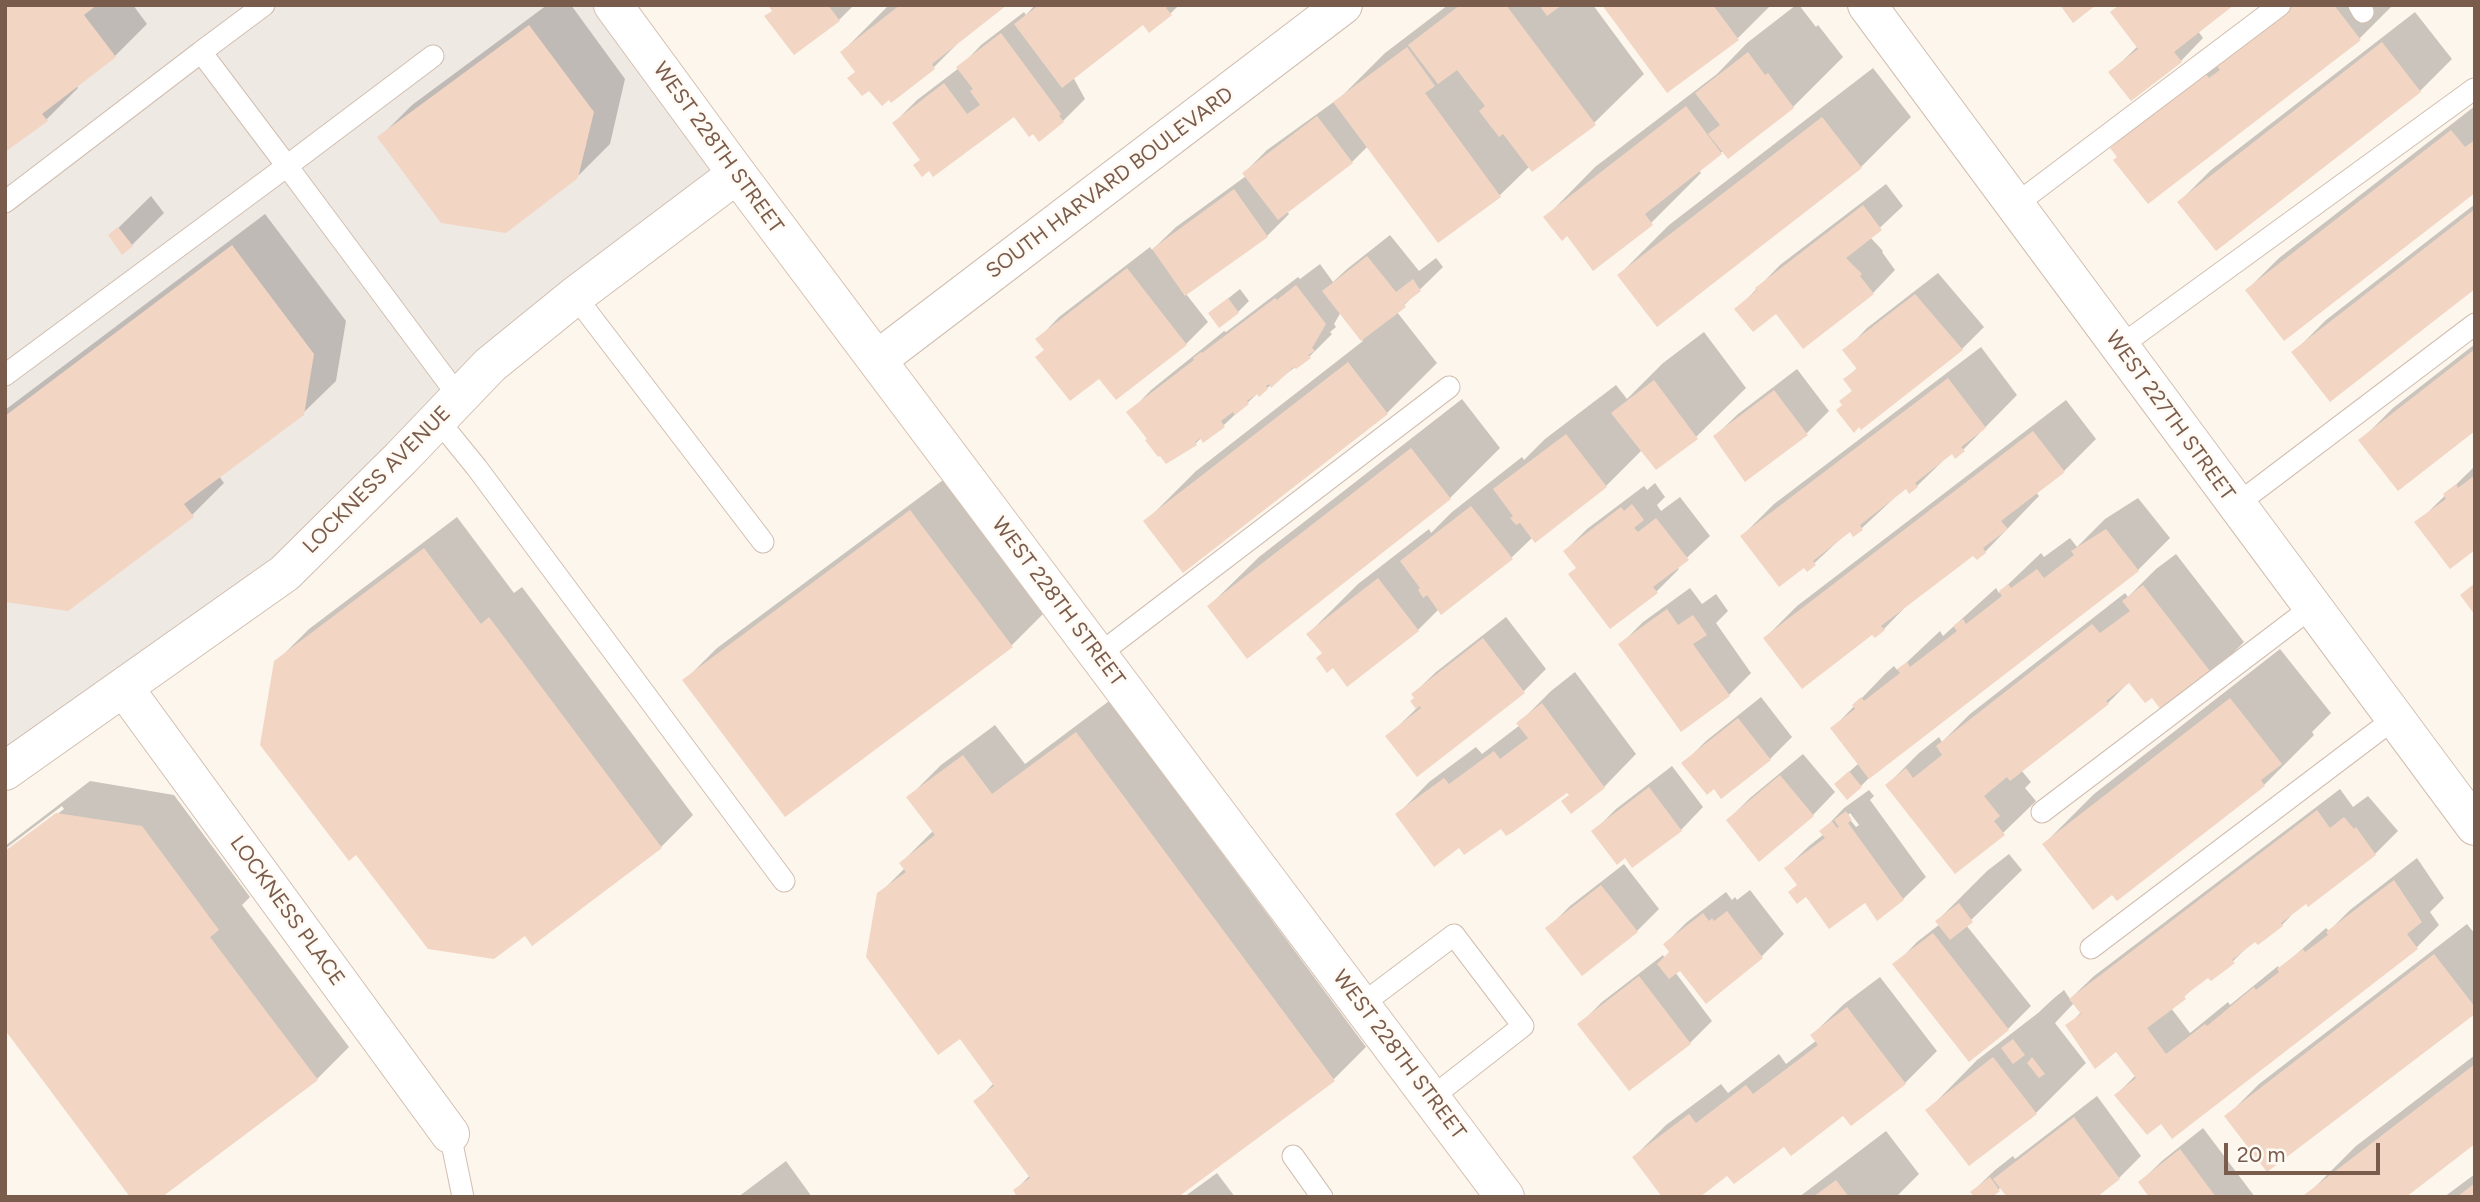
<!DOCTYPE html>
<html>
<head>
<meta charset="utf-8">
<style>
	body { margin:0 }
	#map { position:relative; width:2480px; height:1202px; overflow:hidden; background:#fdf6ec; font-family:Figtree,sans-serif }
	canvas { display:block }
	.frame { position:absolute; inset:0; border:7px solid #7a5c4d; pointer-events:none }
	.scale { position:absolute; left:2224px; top:1143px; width:156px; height:32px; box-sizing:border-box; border:4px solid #7a5c4d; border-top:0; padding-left:9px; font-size:21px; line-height:24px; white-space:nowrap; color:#7a5c4d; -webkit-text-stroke:5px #fffaf3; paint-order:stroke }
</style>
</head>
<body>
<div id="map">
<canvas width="2480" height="1202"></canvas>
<div class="frame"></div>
<div class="scale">20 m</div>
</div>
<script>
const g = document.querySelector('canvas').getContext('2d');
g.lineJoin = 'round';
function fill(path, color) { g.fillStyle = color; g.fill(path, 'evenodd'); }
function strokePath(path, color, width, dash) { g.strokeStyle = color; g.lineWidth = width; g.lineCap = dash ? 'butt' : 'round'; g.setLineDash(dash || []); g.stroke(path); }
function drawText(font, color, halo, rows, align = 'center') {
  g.font = font + ' Figtree,sans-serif'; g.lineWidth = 5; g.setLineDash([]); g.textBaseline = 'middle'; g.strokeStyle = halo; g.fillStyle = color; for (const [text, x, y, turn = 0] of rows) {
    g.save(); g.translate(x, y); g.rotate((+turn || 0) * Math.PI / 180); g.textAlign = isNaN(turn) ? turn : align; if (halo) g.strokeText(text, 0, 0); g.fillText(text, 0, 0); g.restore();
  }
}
fill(new Path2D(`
	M 5,5 L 603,5 L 729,175 L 279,571 L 5,765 Z`), '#efe9e4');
fill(new Path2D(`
	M 5,5 L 133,5 L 147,24 L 115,56 L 76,85 L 78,88 L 46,120 L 5,150 Z
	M 547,5 L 571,5 L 625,79 L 610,144 L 577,177 L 380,137 L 412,105 Z
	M 770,5 L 854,5 L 839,20 L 773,10 Z
	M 889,5 L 1004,5 L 966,35 L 934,67 L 856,71 L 842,52 Z
	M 1035,5 L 1179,5 L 1170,14 L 1144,22 L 1073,77 L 1085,99 L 1063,121 L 1014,115 L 921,159 L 894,123 L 917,100 L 959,68 L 981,45 L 1024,12 L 1026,15 Z
	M 1448,5 L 1593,5 L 1644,74 L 1594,123 L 1530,166 L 1500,195 L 1439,241 L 1368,146 L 1352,162 L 1287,211 L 1289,214 L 1267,236 L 1186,294 L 1208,322 L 1186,344 L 1099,376 L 1045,349 L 1037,340 L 1059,317 L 1150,247 L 1152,250 L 1176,227 L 1246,176 L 1244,173 L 1267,150 L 1342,96 L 1385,53 Z
	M 1604,5 L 1771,5 L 1737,39 Z
	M 1796,5 L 1799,5 L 1816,27 L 1818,25 L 1843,57 L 1793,107 L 1723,151 L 1699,170 L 1701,173 L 1651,223 L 1567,234 L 1546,217 L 1595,167 L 1717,74 L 1747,43 Z
	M 2287,5 L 2392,6 L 2360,38 L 2118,157 L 2112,148 L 2144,116 Z
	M 2415,12 L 2452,59 L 2420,91 L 2179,202 L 2211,170 Z
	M 2198,31 L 2203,38 L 2181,61 L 2111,72 L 2138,46 Z
	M 1873,68 L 1911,117 L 1861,167 L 1619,275 L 1669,225 Z
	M 2475,106 L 2475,190 L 2247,290 L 2279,258 Z
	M 1886,184 L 1903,206 L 1870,237 L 1883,251 L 1882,252 L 1895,270 L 1873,293 L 1776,312 L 1737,309 L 1780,265 Z
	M 151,196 L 164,213 L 132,245 L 110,236 Z
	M 2475,204 L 2475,287 L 2294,352 L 2326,320 Z
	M 265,214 L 346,321 L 336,381 L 303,413 L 219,476 L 224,483 L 192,515 L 5,600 L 5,410 Z
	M 1390,235 L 1419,271 L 1436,258 L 1443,267 L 1397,312 L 1437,363 L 1387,413 L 1184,570 L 1146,521 L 1196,471 L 1363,341 L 1341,312 L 1334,324 L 1336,327 L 1330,332 L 1332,334 L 1309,357 L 1259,394 L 1258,393 L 1224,425 L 1204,441 L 1201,438 L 1196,443 L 1150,439 L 1129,413 L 1151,390 L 1218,336 L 1224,331 L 1226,332 L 1298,277 L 1300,279 L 1320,264 L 1333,282 L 1347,269 Z
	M 1938,273 L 1984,327 L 1962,349 L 1844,404 L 1842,401 L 1853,390 L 1846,379 L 1858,367 L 1845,351 L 1867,328 Z
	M 1240,289 L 1249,301 L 1238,312 L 1210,313 Z
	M 1704,332 L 1746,388 L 1696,437 L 1642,450 L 1606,486 L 1533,537 L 1511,558 L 1439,609 L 1418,630 L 1348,685 L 1308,634 L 1358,584 L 1429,529 L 1431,533 L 1452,512 L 1522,457 L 1524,460 L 1545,439 L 1616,385 L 1627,399 L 1663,363 Z
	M 2475,344 L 2475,429 L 2361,440 L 2393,408 Z
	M 1981,347 L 2017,395 L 1963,450 L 1952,452 L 1917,486 L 1906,487 L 1862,528 L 1850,530 L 1808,569 L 1742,536 L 1774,504 Z
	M 1797,369 L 1829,411 L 1807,433 L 1715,436 L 1738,414 Z
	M 1462,399 L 1500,448 L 1450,498 L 1248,656 L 1209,606 L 1259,557 Z
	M 2066,400 L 2096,439 L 2064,471 L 2036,492 L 2039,496 L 1985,552 L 1973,553 L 1914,598 L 1884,629 L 1873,633 L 1765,638 L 1797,606 Z
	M 2475,466 L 2475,548 L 2417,523 Z
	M 943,480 L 1043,614 L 1011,646 L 685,680 L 717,648 Z
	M 1655,483 L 1665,497 L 1657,505 L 1661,511 L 1680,497 L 1710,536 L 1677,567 L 1679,569 L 1656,592 L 1577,567 L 1565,551 L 1587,529 L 1644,486 L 1647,490 Z
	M 2138,498 L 2170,538 L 2138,570 L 1872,775 L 1861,786 L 1848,773 L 1859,763 L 1833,728 L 1886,673 L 1894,666 L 1897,670 L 1906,663 L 1940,631 L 1943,636 L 1996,588 L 1999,593 L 2041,553 L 2044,557 L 2070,538 L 2077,547 L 2105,519 Z
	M 457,517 L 514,593 L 522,587 L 693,815 L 661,847 L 525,934 L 276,662 L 309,629 Z
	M 2176,554 L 2244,642 L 2212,674 L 2152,696 L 2130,681 L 2108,703 L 2021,770 L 2031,782 L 2025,788 L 2036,801 L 2003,833 L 1887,785 L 1919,753 L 1939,737 L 1942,742 L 1970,714 L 2125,593 L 2128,597 L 2156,569 Z
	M 1690,588 L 1702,604 L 1716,594 L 1728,611 L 1716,623 L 1751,673 L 1729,695 L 1620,645 L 1643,622 Z
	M 1506,617 L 1546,669 L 1524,691 L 1417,774 L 1388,736 L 1417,708 L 1412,702 L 1416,698 L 1413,694 L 1436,672 Z
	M 2280,649 L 2331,713 L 2312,732 L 2314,735 L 2264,785 L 2113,892 L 2044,844 L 2094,794 Z
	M 1575,672 L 1636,754 L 1604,787 L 1571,811 L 1570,795 L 1567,790 L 1501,827 L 1459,845 L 1397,815 L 1429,782 L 1476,747 L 1482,754 L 1520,725 L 1519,723 L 1551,691 Z
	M 1761,697 L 1792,737 L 1770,759 L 1714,787 L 1684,763 L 1706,741 Z
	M 1109,701 L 1366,1047 L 1334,1079 L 1015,1191 L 1030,1175 L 976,1102 L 994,1083 L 879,894 L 905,868 L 901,863 L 934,830 L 909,797 L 941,765 L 995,725 L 1025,764 Z
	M 1803,754 L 1835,792 L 1813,815 L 1728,820 L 1750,798 Z
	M 1672,766 L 1703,807 L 1681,830 L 1625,856 L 1594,831 L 1616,809 Z
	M 90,781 L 174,795 L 250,897 L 242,905 L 349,1047 L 317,1079 L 5,854 L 64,809 L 62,806 L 5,849 L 5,846 Z
	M 2340,789 L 2353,807 L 2368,796 L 2398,831 L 2375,854 L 2308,904 L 2306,902 L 2300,906 L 2282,925 L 2258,943 L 2256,939 L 2233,961 L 2211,979 L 2209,975 L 2204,979 L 2171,1008 L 2190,1033 L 2228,1002 L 2230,1005 L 2278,966 L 2279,969 L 2284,965 L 2326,928 L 2329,931 L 2350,910 L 2417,858 L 2444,898 L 2430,912 L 2439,925 L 2417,947 L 2162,1122 L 2116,1095 L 2136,1075 L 2117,1049 L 2068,1026 L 2081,1012 L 2074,1003 L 2055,1023 L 2086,1063 L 2036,1113 L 1969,1164 L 1928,1110 L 1977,1060 L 2038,1013 L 2053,999 L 2064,990 L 2070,999 L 2094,976 Z
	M 1869,790 L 1874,796 L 1870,800 L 1926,877 L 1903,899 L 1865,901 L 1798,884 L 1786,868 L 1809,846 L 1824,834 L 1822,831 L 1844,808 ZM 1850,813 L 1859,825 L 1856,827 L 1847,816 Z
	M 2009,854 L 2022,870 L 1966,925 L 2031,1006 L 2008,1029 L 1969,1060 L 1895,965 L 1917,942 L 1940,924 L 1937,921 L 1987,871 Z
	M 1624,864 L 1659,909 L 1637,931 L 1548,928 L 1570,906 Z
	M 1750,890 L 1784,934 L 1761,957 L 1680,968 L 1675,972 L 1712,1021 L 1690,1043 L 1580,1024 L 1602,1002 L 1663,955 L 1665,959 L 1671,951 L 1665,944 L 1687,922 L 1726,892 L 1732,900 L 1735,897 L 1737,900 Z
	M 2467,924 L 2475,934 L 2475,1011 L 2227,1116 L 2259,1084 Z
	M 1880,977 L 1937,1051 L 1905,1083 L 1728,1173 L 1634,1157 L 1666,1125 L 1721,1084 L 1728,1093 L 1779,1054 L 1786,1064 L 1817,1040 L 1812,1035 L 1844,1004 Z
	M 2475,1055 L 2475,1142 L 2403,1197 L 2308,1197 L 2307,1195 L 2356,1146 Z
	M 2097,1096 L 2141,1156 L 2119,1178 L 2002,1186 L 1998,1190 L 1972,1192 L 1995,1170 L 2013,1156 L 2015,1159 Z
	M 2203,1128 L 2255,1197 L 2152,1197 L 2140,1182 L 2163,1160 Z
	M 1886,1131 L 1919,1174 L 1896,1197 L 1799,1197 Z
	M 786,1161 L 812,1197 L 738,1197 Z
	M 1217,1173 L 1235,1197 L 1184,1197 Z
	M 2475,1174 L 2475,1197 L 2444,1197 Z`), '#0003');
fill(new Path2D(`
	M 5,5 L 97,5 L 84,15 L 116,57 L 42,114 L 48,121 L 5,152 Z
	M 768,5 L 828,5 L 840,21 L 794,55 L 764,16 L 772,11 Z
	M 900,5 L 1007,5 L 932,64 L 935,69 L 891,103 L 889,100 L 882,106 L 869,91 L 862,96 L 847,78 L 855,72 L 840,52 Z
	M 1039,5 L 1169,5 L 1166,8 L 1172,15 L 1149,33 L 1143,25 L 1062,88 L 1014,24 Z
	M 1460,5 L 1506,5 L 1596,125 L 1532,172 L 1503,134 L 1499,137 L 1479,111 L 1485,106 L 1457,70 L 1438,84 L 1408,45 Z
	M 1539,5 L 1562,5 L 1547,16 Z
	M 1602,5 L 1713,5 L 1739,40 L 1667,93 Z
	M 2060,5 L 2096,5 L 2073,23 Z
	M 2119,5 L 2234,5 L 2174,52 L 2182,62 L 2131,101 L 2108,72 L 2138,49 L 2110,12 Z
	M 2294,5 L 2334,5 L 2361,40 L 2148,204 L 2113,160 L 2117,157 L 2110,148 L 2206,74 L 2209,78 L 2220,70 L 2216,65 Z
	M 529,25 L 594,112 L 578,178 L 506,233 L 441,223 L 377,137 Z
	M 1001,33 L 1061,114 L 1059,116 L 1064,122 L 1039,142 L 1033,134 L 1029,137 L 1014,117 L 933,177 L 929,171 L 922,177 L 913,165 L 920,160 L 892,123 L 944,83 L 967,114 L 980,105 L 970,91 L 973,89 L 956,67 Z
	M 2382,42 L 2421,92 L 2216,251 L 2177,202 Z
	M 1407,47 L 1435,86 L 1425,93 L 1501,197 L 1438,243 L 1333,102 Z
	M 1748,52 L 1765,75 L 1768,73 L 1794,108 L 1728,159 L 1708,134 L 1720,125 L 1695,93 Z
	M 1686,106 L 1722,154 L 1645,214 L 1653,225 L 1593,271 L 1567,236 L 1562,241 L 1543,217 Z
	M 1317,116 L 1353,163 L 1278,220 L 1242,173 Z
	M 1822,117 L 1862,168 L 1657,327 L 1617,275 Z
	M 2451,130 L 2465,147 L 2475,140 L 2475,193 L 2284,341 L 2245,290 Z
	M 1234,189 L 1268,237 L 1185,296 L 1152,249 Z
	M 1863,205 L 1882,230 L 1846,258 L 1862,274 L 1860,276 L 1874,294 L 1803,349 L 1776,314 L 1753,332 L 1734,309 L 1757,290 L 1755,288 Z
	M 2475,209 L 2475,289 L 2330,402 L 2291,352 Z
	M 118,227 L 133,246 L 122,255 L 108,235 Z
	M 232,245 L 314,354 L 304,415 L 184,504 L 194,517 L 68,611 L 5,602 L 5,416 Z
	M 1367,256 L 1396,292 L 1413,279 L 1421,291 L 1404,304 L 1406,307 L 1361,341 L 1322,291 Z
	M 1127,268 L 1187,345 L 1116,400 L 1099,379 L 1070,401 L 1035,357 L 1044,350 L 1035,339 Z
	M 1296,285 L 1326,324 L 1312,348 L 1315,351 L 1308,355 L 1311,358 L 1296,369 L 1294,367 L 1271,388 L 1269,384 L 1266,386 L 1268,389 L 1259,397 L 1257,394 L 1247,401 L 1249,404 L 1235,415 L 1233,412 L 1221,421 L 1225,427 L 1203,443 L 1200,438 L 1195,442 L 1197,445 L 1166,464 L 1160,456 L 1158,457 L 1145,440 L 1147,439 L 1126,412 L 1194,360 L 1193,358 L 1201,352 L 1202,353 L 1275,298 L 1277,300 Z
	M 1915,294 L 1963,350 L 1861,430 L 1859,427 L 1854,433 L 1836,410 L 1842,405 L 1839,401 L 1852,391 L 1843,379 L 1857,369 L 1842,350 Z
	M 1228,298 L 1239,313 L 1219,328 L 1208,313 Z
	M 2475,349 L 2475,431 L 2398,491 L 2358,440 Z
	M 1348,362 L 1388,414 L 1183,573 L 1143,521 Z
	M 1948,378 L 1986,428 L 1961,447 L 1965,451 L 1955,459 L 1952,454 L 1915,483 L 1918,487 L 1909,494 L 1906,489 L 1860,525 L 1863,530 L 1853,537 L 1850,532 L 1813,561 L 1816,565 L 1807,572 L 1804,568 L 1779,587 L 1740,536 Z
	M 1654,380 L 1698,439 L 1656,470 L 1611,413 Z
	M 1774,390 L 1808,435 L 1745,482 L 1713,436 Z
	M 2033,431 L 2065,472 L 2001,521 L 2008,529 L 1983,548 L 1986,553 L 1977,560 L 1973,556 L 1881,626 L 1885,630 L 1875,638 L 1872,635 L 1802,689 L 1763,638 Z
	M 1566,434 L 1607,487 L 1535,543 L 1520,523 L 1516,525 L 1510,518 L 1513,516 L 1493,489 Z
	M 1411,448 L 1451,499 L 1247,659 L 1207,606 Z
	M 2475,475 L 2475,550 L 2450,569 L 2414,522 L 2446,499 L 2443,494 L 2456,484 L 2458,488 Z
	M 1632,504 L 1644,520 L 1634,528 L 1638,532 L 1656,518 L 1689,560 L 1653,587 L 1658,593 L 1610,629 L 1568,574 L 1576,568 L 1563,551 L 1621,507 L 1624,511 Z
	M 1471,506 L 1513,559 L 1441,615 L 1427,595 L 1423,598 L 1418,590 L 1420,588 L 1400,561 Z
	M 910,510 L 1013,647 L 785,817 L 682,680 Z
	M 2106,529 L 2139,571 L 1869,779 L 1830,728 L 1855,709 L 1852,705 L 1861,697 L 1864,701 L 1900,673 L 1897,669 L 1907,662 L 1910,667 L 1957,631 L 1953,626 L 1963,619 L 1966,624 L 2002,596 L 1999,591 L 2008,584 L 2011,588 L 2037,569 L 2044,578 L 2074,555 L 2071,551 Z
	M 424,548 L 481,624 L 489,617 L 662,848 L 532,946 L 525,936 L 494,959 L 428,949 L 356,855 L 349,861 L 260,745 L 274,661 Z
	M 1378,578 L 1419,631 L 1347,687 L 1333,668 L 1327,673 L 1316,658 L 1322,653 L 1306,634 Z
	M 2475,583 L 2475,615 L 2460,595 Z
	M 2143,585 L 2213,675 L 2164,714 L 2152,698 L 2145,703 L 2129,683 L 2106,701 L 2109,704 L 2010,781 L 2007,777 L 1984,796 L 2000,816 L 1994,821 L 2005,835 L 1955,874 L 1885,785 L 1906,768 L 1913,778 L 1942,755 L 1936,746 L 2092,624 L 2100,633 L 2130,611 L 2122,601 Z
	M 1667,609 L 1678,625 L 1693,615 L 1707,635 L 1693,644 L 1730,696 L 1681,732 L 1618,644 Z
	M 1483,638 L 1525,693 L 1417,777 L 1385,736 L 1421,708 L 1420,706 L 1416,709 L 1410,701 L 1414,698 L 1411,694 Z
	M 2230,698 L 2282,764 L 2261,780 L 2265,786 L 2117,901 L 2112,895 L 2093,910 L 2042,844 Z
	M 1542,703 L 1605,788 L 1571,814 L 1561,801 L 1569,795 L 1567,793 L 1513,832 L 1506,836 L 1501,829 L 1464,855 L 1459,848 L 1434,867 L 1395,814 L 1444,778 L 1449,784 L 1494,751 L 1500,759 L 1528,738 L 1516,723 Z
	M 1738,718 L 1771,760 L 1721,799 L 1714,789 L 1707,795 L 1681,763 Z
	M 1076,732 L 1335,1081 L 1178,1197 L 1017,1197 L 1013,1190 L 1030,1178 L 973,1101 L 994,1086 L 960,1039 L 938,1055 L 866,957 L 877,893 L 906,872 L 899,863 L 935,835 L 906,797 L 963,755 L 992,794 Z
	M 1849,771 L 1862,787 L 1847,800 L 1834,784 Z
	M 1780,775 L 1814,816 L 1759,862 L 1726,820 Z
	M 1649,787 L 1682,831 L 1632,868 L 1625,858 L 1617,865 L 1591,831 Z
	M 2317,810 L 2330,828 L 2344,817 L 2354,829 L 2356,827 L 2376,855 L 2308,907 L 2306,904 L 2281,923 L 2283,926 L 2258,945 L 2255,942 L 2232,960 L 2235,963 L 2211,981 L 2208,978 L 2184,996 L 2186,999 L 2147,1028 L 2166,1054 L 2205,1024 L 2207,1026 L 2254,987 L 2256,990 L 2279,972 L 2277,969 L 2303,949 L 2305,952 L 2328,935 L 2326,932 L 2394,880 L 2422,922 L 2407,934 L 2418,949 L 2172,1139 L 2161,1124 L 2147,1135 L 2114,1095 L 2136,1078 L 2116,1052 L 2095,1069 L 2065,1025 L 2081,1014 L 2069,999 Z
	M 1846,811 L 1852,820 L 1848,823 L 1904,900 L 1877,921 L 1865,903 L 1829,929 L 1806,897 L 1797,904 L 1788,892 L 1797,885 L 1784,868 L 1825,838 L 1819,831 L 1832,821 L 1837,828 L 1839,827 L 1834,820 Z
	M 56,813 L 142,826 L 219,930 L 210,937 L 318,1080 L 162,1197 L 130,1197 L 5,1030 L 5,851 Z
	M 1601,885 L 1638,932 L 1582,976 L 1545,928 Z
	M 1959,903 L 1973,922 L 1950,940 L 1935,921 Z
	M 1727,911 L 1763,958 L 1706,1004 L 1680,971 L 1669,979 L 1657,964 L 1669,952 L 1663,944 L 1703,913 L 1709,921 L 1712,918 L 1714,921 Z
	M 1933,933 L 2009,1030 L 1969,1062 L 1892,964 Z
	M 2434,954 L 2475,1007 L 2475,1014 L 2267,1172 L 2224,1116 Z
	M 1639,976 L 1691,1044 L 1629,1091 L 1577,1024 Z
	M 1847,1007 L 1906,1084 L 1851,1126 L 1843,1116 L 1791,1156 L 1784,1147 L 1734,1184 L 1727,1176 L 1700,1197 L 1662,1197 L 1632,1157 L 1689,1114 L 1696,1123 L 1746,1085 L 1753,1094 L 1818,1045 L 1810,1035 Z
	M 2013,1039 L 2025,1055 L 2013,1064 L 2001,1048 Z
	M 1993,1057 L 2037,1114 L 1969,1166 L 1925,1110 Z
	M 2032,1057 L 2045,1074 L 2039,1078 L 2027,1063 Z
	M 2475,1064 L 2475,1144 L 2406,1197 L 2304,1195 Z
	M 2074,1117 L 2120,1179 L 2097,1197 L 2007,1197 L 1993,1179 Z
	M 2180,1149 L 2216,1197 L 2149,1197 L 2138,1182 Z
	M 1990,1177 L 2000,1191 L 1992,1197 L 1974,1197 L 1970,1192 Z
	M 1836,1180 L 1849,1197 L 1813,1197 Z
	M 2475,1183 L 2475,1197 L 2457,1197 Z`), '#f3d5c3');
const lane = new Path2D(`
	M 2359,5 L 2363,12
	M 201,52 L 264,5
	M 5,202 L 201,52 L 287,166 L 433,56
	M 2015,205 L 2280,5
	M 575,296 L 763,542
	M 2119,347 L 2474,89
	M 5,375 L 287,166 L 459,397
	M 438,420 L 477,468 L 784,881
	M 2236,505 L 2475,324
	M 1098,655 L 1449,387
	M 2042,812 L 2312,607
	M 2091,948 L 2395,718
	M 1361,1005 L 1454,935 L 1523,1026 L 1431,1098
	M 450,1134 L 463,1197
	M 1293,1156 L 1322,1197`);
const street = new Path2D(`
	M 1867,5 L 2475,826
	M 877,360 L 1343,5
	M 124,688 L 450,1134
	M 5,771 L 285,573 L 401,458 L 490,365 L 575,296 L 737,174`);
const secondary = new Path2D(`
	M 613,5 L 737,174 L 1505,1197`);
strokePath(lane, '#d1beb0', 23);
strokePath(street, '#d1beb0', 40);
strokePath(secondary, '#d6c0b0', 40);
strokePath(lane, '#fff', 21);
strokePath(street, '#fff', 38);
strokePath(secondary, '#fff', 38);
drawText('21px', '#7a5c4d', '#fffaf3', [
	["WEST 228TH STREET",718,148,54],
	["SOUTH HARVARD BOULEVARD",1110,183,-37],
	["WEST 227TH STREET",2170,416,54],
	["LOCKNESS AVENUE",377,480,-45],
	["WEST 228TH STREET",1058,602,53],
	["LOCKNESS PLACE",287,911,54],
	["WEST 228TH STREET",1399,1055,53]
]);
</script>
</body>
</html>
